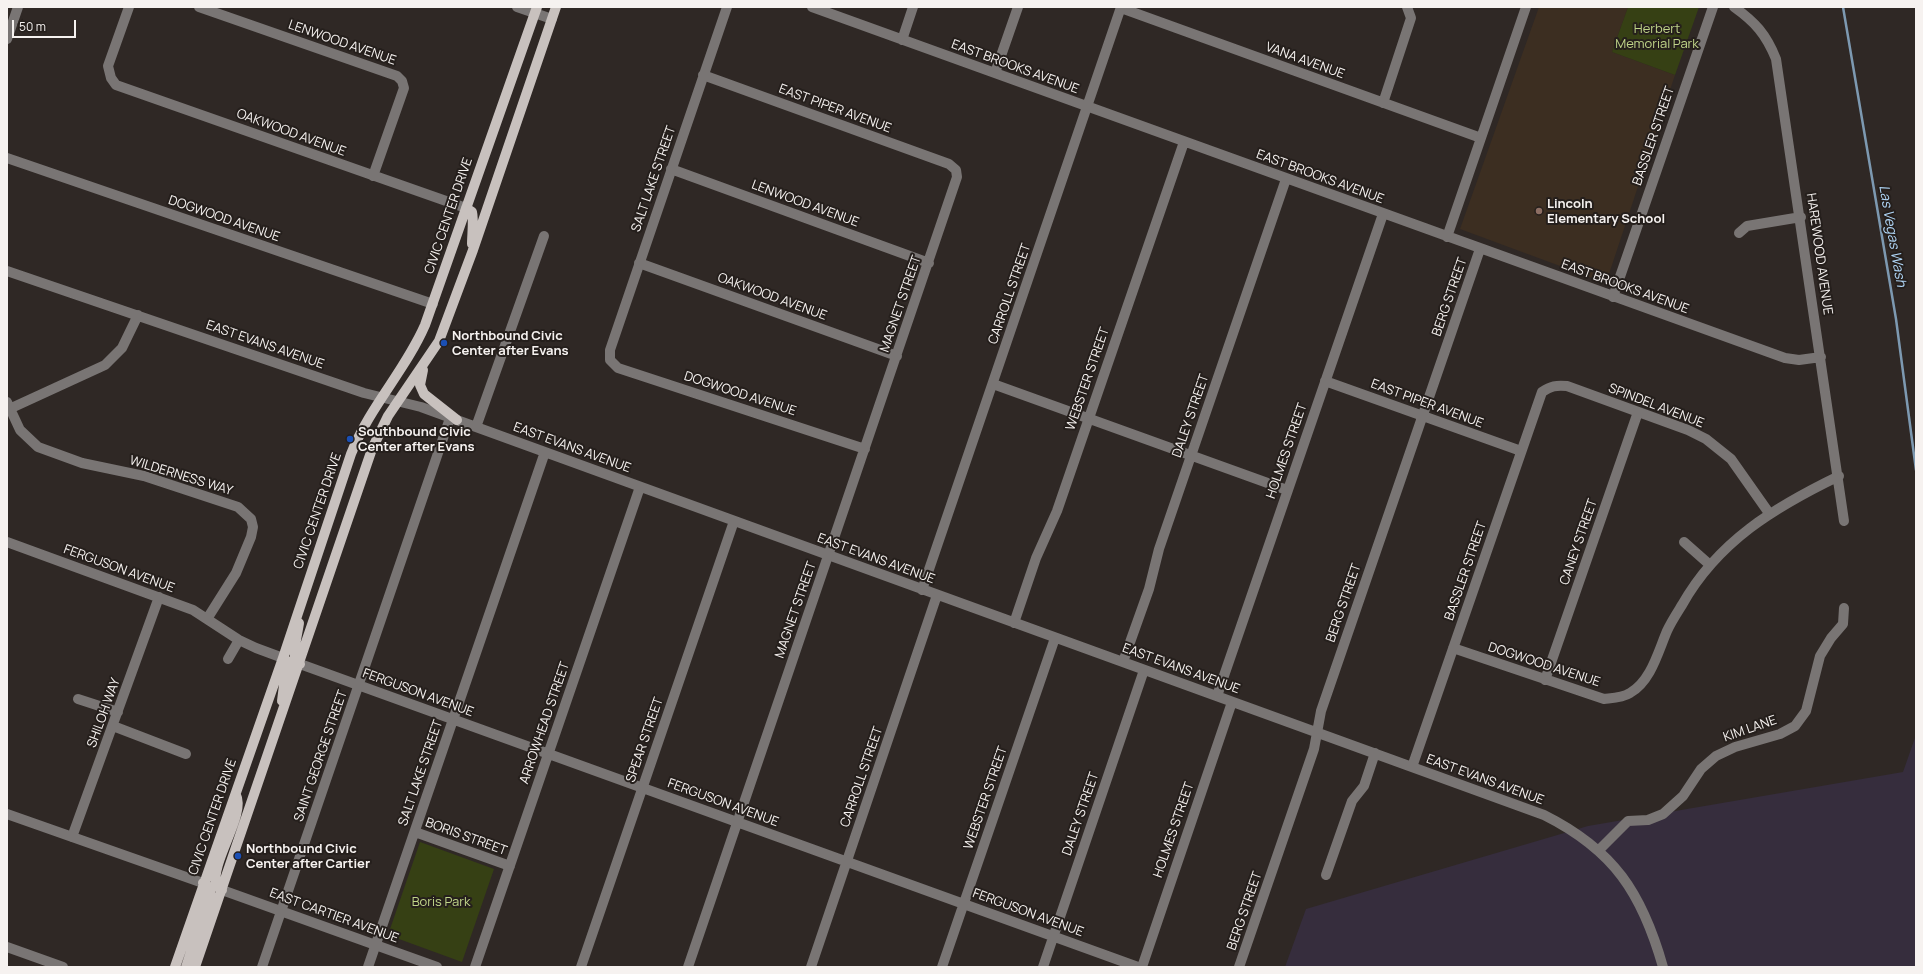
<!DOCTYPE html>
<html>
<head>
<meta charset="utf-8">
<style>
	body { margin:0 }
	#map { position:relative; width:1923px; height:974px; overflow:hidden; background:#2f2825; font-family:Manrope,sans-serif }
	canvas { display:block }
	.frame { position:absolute; inset:0; border:8px solid #f6f2f0; pointer-events:none }
	.scale { position:absolute; left:12px; top:20px; width:64px; height:18px; box-sizing:border-box; border:2px solid #f6f2f0; border-top:0; padding-left:5px; font-size:12px; line-height:14px; white-space:nowrap; color:#f6f2f0; -webkit-text-stroke:3px #251f1c; paint-order:stroke }
</style>
</head>
<body>
<div id="map">
<canvas width="1923" height="974"></canvas>
<div class="frame"></div>
<div class="scale">50 m</div>
</div>
<script>
const g = document.querySelector('canvas').getContext('2d');
g.lineJoin = 'round';
function fill(path, color) { g.fillStyle = color; g.fill(path, 'evenodd'); }
function strokePath(path, color, width, dash) { g.strokeStyle = color; g.lineWidth = width; g.lineCap = dash ? 'butt' : 'round'; g.setLineDash(dash || []); g.stroke(path); }
function drawText(font, color, halo, rows, align = 'center') {
  g.font = font + ' Manrope,sans-serif'; g.lineWidth = 4; g.setLineDash([]); g.textBaseline = 'middle'; g.strokeStyle = halo; g.fillStyle = color; for (const [text, x, y, turn = 0] of rows) {
    g.save(); g.translate(x, y); g.rotate((+turn || 0) * Math.PI / 180); g.textAlign = isNaN(turn) ? turn : align; if (halo) g.strokeText(text, 0, 0); g.fillText(text, 0, 0); g.restore();
  }
}
fill(new Path2D(`
	M 1916,735 L 1916,967 L 1285,967 L 1306,909 L 1588,826 L 1903,772 Z`), '#362d3d');
fill(new Path2D(`
	M 1539,7 L 1628,7 L 1612,52 L 1675,75 L 1606,283 L 1460,229 Z`), '#3c2e21');
fill(new Path2D(`
	M 1628,7 L 1699,7 L 1675,75 L 1612,52 Z
	M 420,842 L 494,869 L 462,962 L 388,935 Z`), '#364014');
strokePath(new Path2D(`
	M 1843,7 L 1896,319 L 1916,470`), '#7d99b1', 2.5);
strokePath(new Path2D(`
	M 129,7 L 108,66 L 111,78 L 116,85 L 466,208
	M 199,7 L 397,76 L 402,81 L 404,88 L 373,176
	M 517,7 L 552,19
	M 727,7 L 610,350 L 610,360 L 618,368 L 865,449
	M 812,7 L 1785,358 L 1799,360 L 1821,357
	M 1734,7 C 1755,22 1766,34 1776,59 L 1844,521
	M 1121,8 L 1481,138
	M 7,39 L 18,7
	M 902,40 L 913,7
	M 995,73 L 1018,7
	M 1383,103 L 1411,18 L 1407,7
	M 7,158 L 433,304
	M 671,169 L 929,263
	M 1739,233 L 1747,226 L 1801,217
	M 1447,237 L 1526,7
	M 639,263 L 897,356
	M 7,271 L 364,393 L 421,407 L 1544,815 C 1614,850 1642,893 1663,967
	M 1613,297 L 1713,7
	M 1325,381 L 1521,451
	M 993,384 L 1287,490
	M 7,402 L 20,430 L 38,447 L 82,463 L 144,476 L 238,507 L 251,519 L 253,527 L 251,537 L 236,573 L 207,619
	M 7,410 L 105,365 L 122,348 L 138,315
	M 476,427 L 544,236
	M 7,542 L 193,610 L 239,640 L 256,648 L 283,658
	M 1684,542 L 1710,565
	M 922,590 L 1121,7
	M 1014,623 L 1036,558 L 1057,511 L 1184,142
	M 1453,648 L 1604,699 C 1613,698 1622,698 1630,693 C 1651,681 1658,652 1667,631 C 1671,622 1677,613 1682,605 C 1718,541 1775,507 1839,476
	M 228,659 L 239,640
	M 1123,662 L 1149,589 L 1159,549 L 1286,179
	M 300,664 L 1138,967
	M 1545,680 L 1638,412
	M 1217,696 L 1383,214
	M 78,699 L 118,712
	M 113,726 L 186,754
	M 1412,767 L 1542,392 C 1551,386 1556,385 1567,386 L 1688,430 L 1706,439 L 1731,459 L 1769,513
	M 7,814 L 203,883
	M 415,832 L 510,866
	M 72,837 L 159,597
	M 1599,850 L 1628,821 L 1648,820 L 1663,814 L 1683,796 L 1701,769 L 1716,756 L 1735,747 L 1780,734 L 1795,726 L 1806,711 L 1820,656 L 1831,638 L 1843,624 L 1844,608
	M 1326,875 L 1352,801 L 1364,786 L 1375,753
	M 222,890 L 437,967
	M 7,947 L 63,967
	M 262,967 L 450,418
	M 368,967 L 545,452
	M 475,967 L 640,487
	M 581,967 L 734,521
	M 688,967 L 957,177 L 956,170 L 949,164 L 703,75
	M 811,967 L 937,595
	M 942,967 L 1055,638
	M 1043,967 L 1144,670
	M 1142,967 L 1232,702
	M 1239,967 L 1314,749 L 1321,711 L 1480,249`), '#797574', 10);
strokePath(new Path2D(`
	M 466,208 L 472,212 C 474,219 472,235 472,244
	M 423,370 L 420,385 L 424,394 L 457,420
	M 299,623 L 294,651 L 296,662 L 300,664
	M 282,701 L 285,677 L 289,666 L 287,661 L 283,658
	M 222,890 L 216,886 C 210,862 246,815 236,795
	M 175,967 L 283,658 L 351,454 C 370,406 405,371 425,325 L 537,7
	M 186,967 L 210,893 L 210,888 L 203,883
	M 195,967 L 372,449 L 388,416 L 439,341 L 473,250 L 556,7`), '#c8c1be', 10);
for (const [x, y, r, color] of [
	[1539,211,4,"#8d6e63"],
	[444,343,4,"#1a4fb4"],
	[350,439,4,"#1a4fb4"],
	[238,856,4,"#1a4fb4"]
]) { const dot = new Path2D(); dot.arc(x, y, r, 0, 2 * Math.PI); g.fillStyle = color; g.fill(dot); strokePath(dot, '#251f1c', 1.5); }
drawText('13px', '#c0d589', '#251f1c', [
	["Herbert",1657,29],
	["Memorial Park",1657,44],
	["Boris Park",441,902]
]);
drawText('13px', '#f6f2f0', '#251f1c', [
	["LENWOOD AVENUE",342,43,19],
	["VANA AVENUE",1305,61,20],
	["EAST BROOKS AVENUE",1015,67,20],
	["EAST PIPER AVENUE",835,109,20],
	["OAKWOOD AVENUE",291,133,20],
	["BASSLER STREET",1654,136,-71],
	["EAST BROOKS AVENUE",1320,177,20],
	["SALT LAKE STREET",654,179,-71],
	["LENWOOD AVENUE",805,204,20],
	["CIVIC CENTER DRIVE",449,216,-71],
	["DOGWOOD AVENUE",224,219,19],
	["HAREWOOD AVENUE",1819,254,82],
	["EAST BROOKS AVENUE",1625,287,20],
	["CARROLL STREET",1010,294,-71],
	["OAKWOOD AVENUE",772,297,20],
	["BERG STREET",1450,297,-71],
	["MAGNET STREET",901,304,-71],
	["EAST EVANS AVENUE",265,345,19],
	["WEBSTER STREET",1088,379,-71],
	["DOGWOOD AVENUE",740,394,18],
	["EAST PIPER AVENUE",1427,404,20],
	["SPINDEL AVENUE",1656,406,21],
	["DALEY STREET",1191,416,-71],
	["EAST EVANS AVENUE",572,448,20],
	["HOLMES STREET",1287,451,-71],
	["WILDERNESS WAY",181,476,17],
	["CIVIC CENTER DRIVE",318,511,-71],
	["CANEY STREET",1579,542,-71],
	["EAST EVANS AVENUE",876,559,20],
	["FERGUSON AVENUE",119,569,20],
	["BASSLER STREET",1466,571,-71],
	["BERG STREET",1344,603,-71],
	["MAGNET STREET",796,610,-71],
	["DOGWOOD AVENUE",1544,665,18],
	["EAST EVANS AVENUE",1181,669,20],
	["FERGUSON AVENUE",418,693,20],
	["SHILOH WAY",104,713,-70],
	["ARROWHEAD STREET",545,723,-71],
	["KIM LANE",1750,729,-19],
	["SPEAR STREET",645,740,-71],
	["SAINT GEORGE STREET",321,756,-71],
	["SALT LAKE STREET",421,773,-71],
	["CARROLL STREET",862,777,-71],
	["EAST EVANS AVENUE",1485,780,20],
	["WEBSTER STREET",986,798,-71],
	["FERGUSON AVENUE",723,803,20],
	["DALEY STREET",1081,814,-71],
	["CIVIC CENTER DRIVE",213,817,-71],
	["HOLMES STREET",1174,830,-71],
	["BORIS STREET",466,837,20],
	["BERG STREET",1245,911,-71],
	["FERGUSON AVENUE",1028,913,20],
	["EAST CARTIER AVENUE",334,916,20]
]);
drawText('bold 13px', '#f6f2f0', '#251f1c', [
	["Lincoln",1547,204],
	["Elementary School",1547,219],
	["Northbound Civic",452,336],
	["Center after Evans",452,351],
	["Southbound Civic",358,432],
	["Center after Evans",358,447],
	["Northbound Civic",246,849],
	["Center after Cartier",246,864]
], 'left');
drawText('italic 14px', '#b1d7f8', '#251f1c', [
	["Las Vegas Wash",1892,236,80]
]);
</script>
</body>
</html>
